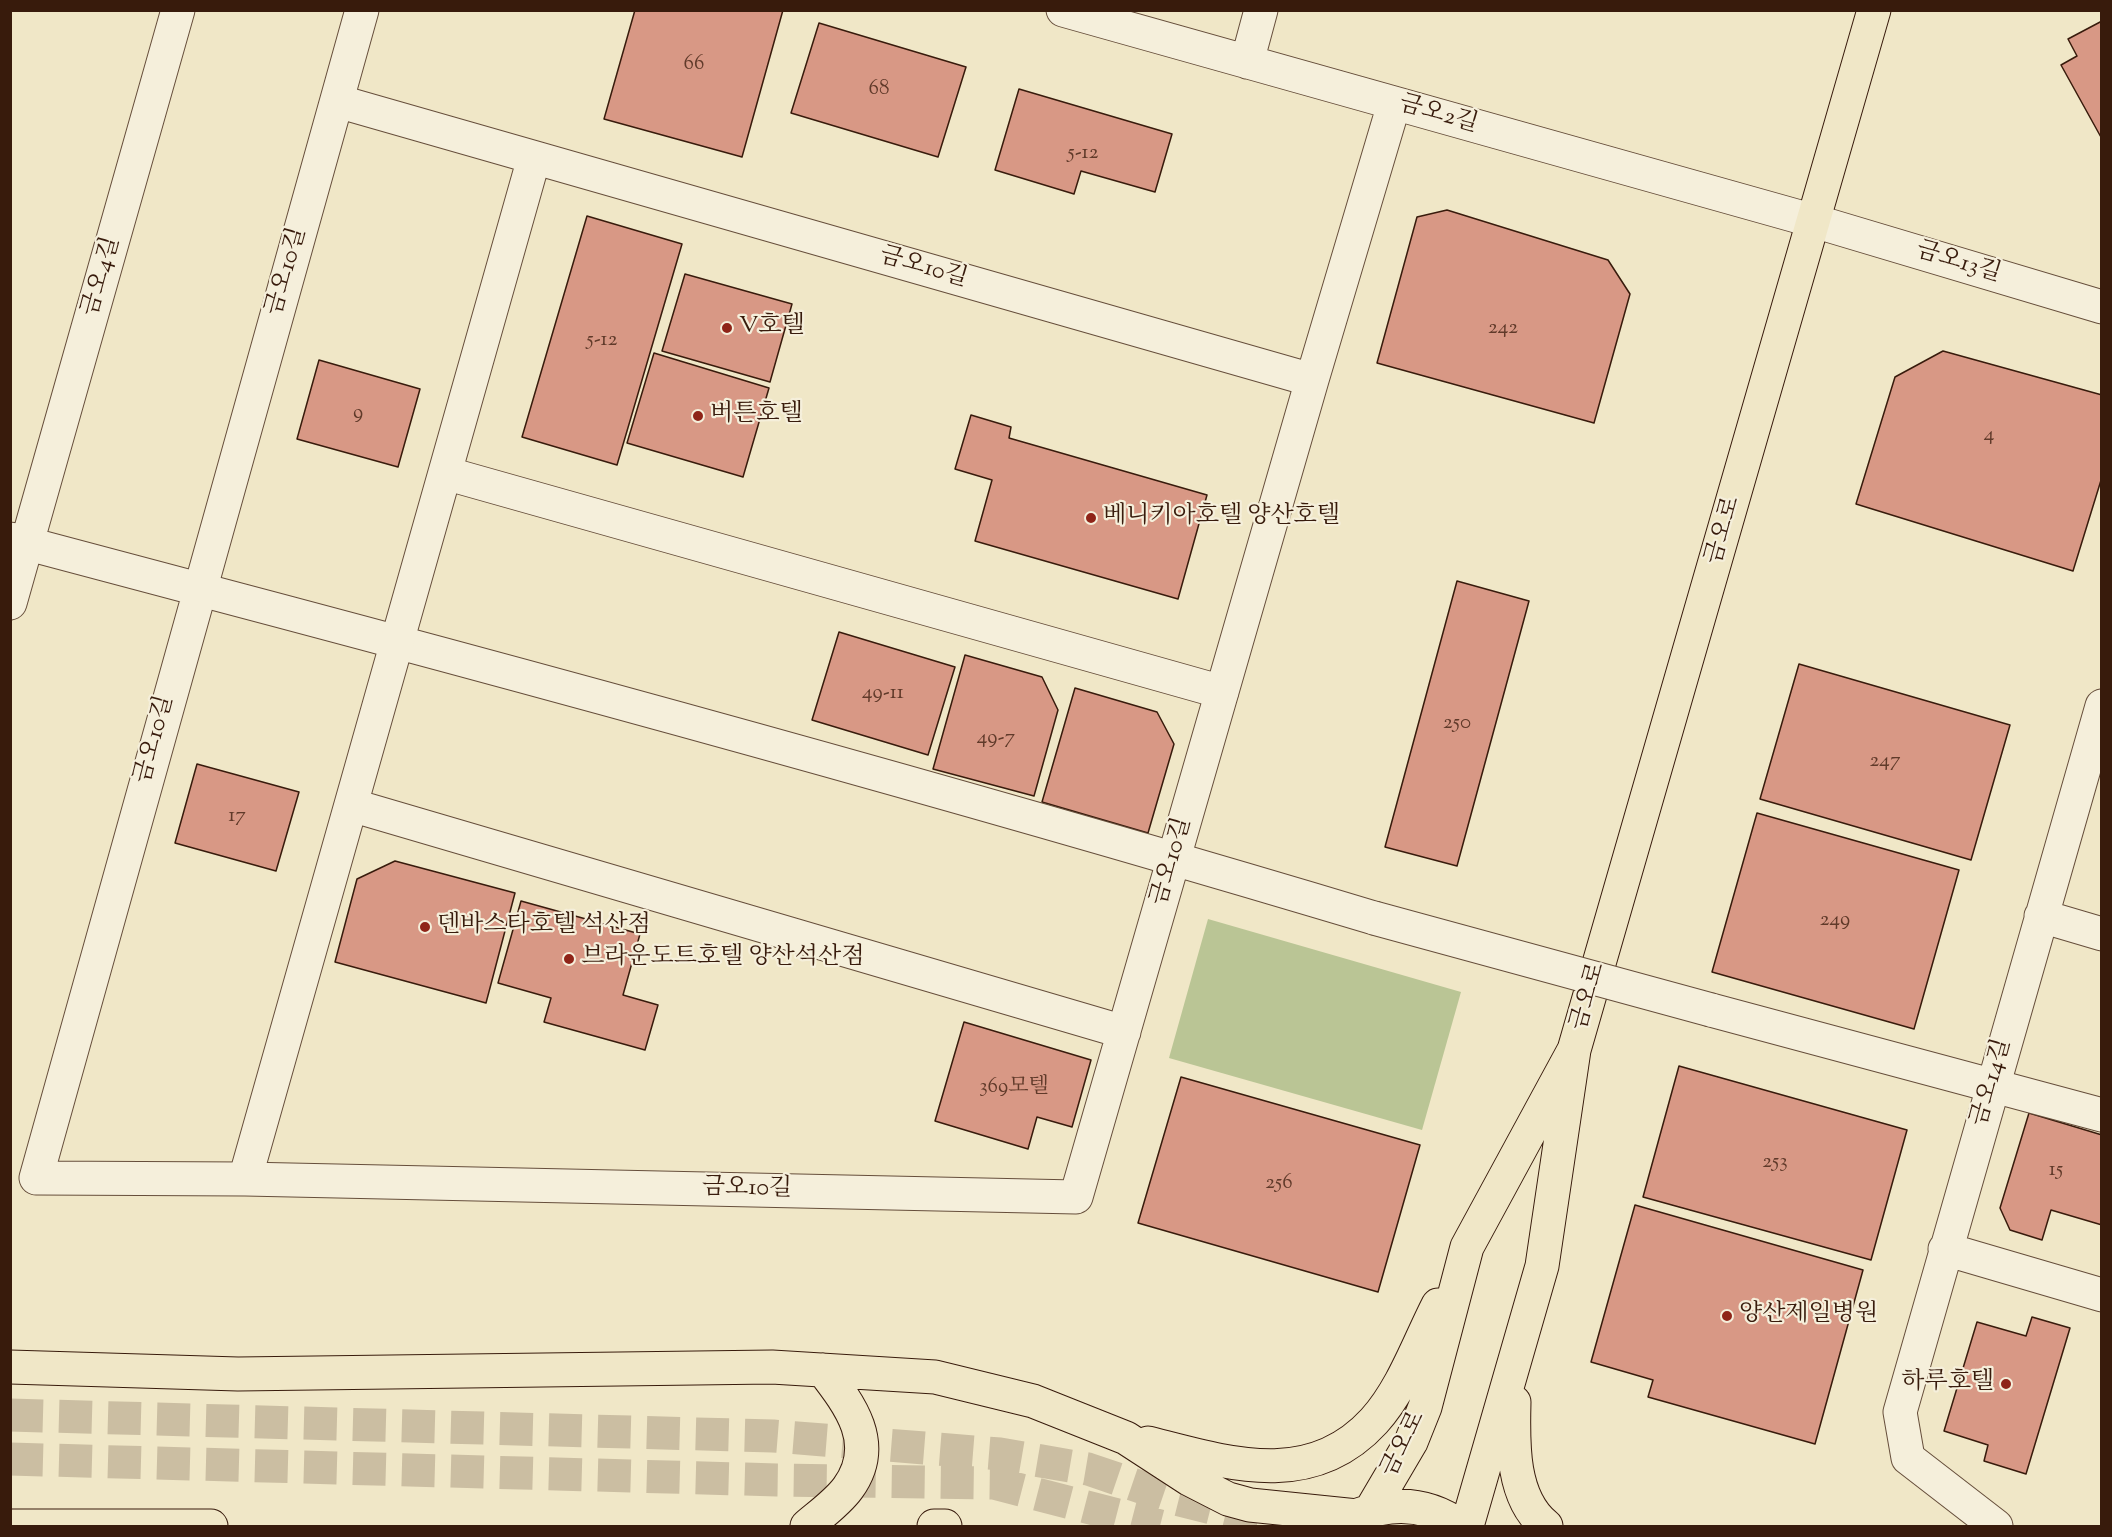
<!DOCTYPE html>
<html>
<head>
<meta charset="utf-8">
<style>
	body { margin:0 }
	#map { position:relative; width:2112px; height:1537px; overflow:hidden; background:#f0e7c7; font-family:"Sorts Mill Goudy",serif }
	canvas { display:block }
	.frame { position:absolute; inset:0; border:12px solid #381b0c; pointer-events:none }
</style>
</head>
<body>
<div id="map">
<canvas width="2112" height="1537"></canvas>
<div class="frame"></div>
</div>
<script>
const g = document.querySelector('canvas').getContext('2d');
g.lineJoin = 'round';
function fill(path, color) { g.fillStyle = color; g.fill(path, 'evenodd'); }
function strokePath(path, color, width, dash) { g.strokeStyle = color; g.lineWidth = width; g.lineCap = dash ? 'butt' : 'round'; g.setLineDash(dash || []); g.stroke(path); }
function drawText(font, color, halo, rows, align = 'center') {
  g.font = font + ' "Sorts Mill Goudy","Noto Serif KR",serif'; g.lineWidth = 4.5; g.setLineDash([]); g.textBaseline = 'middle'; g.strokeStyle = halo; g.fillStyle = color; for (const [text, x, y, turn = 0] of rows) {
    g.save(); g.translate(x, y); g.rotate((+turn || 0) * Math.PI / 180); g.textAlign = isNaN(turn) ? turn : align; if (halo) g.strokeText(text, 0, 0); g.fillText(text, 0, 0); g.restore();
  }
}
fill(new Path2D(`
	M 1208,919 L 1461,992 L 1422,1130 L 1169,1058 Z`), '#bac595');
const building = new Path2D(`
	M 635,10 L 783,10 L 742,157 L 604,119 Z
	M 2102,21 L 2102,139 L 2061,65 L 2077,56 L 2068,39 Z
	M 819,23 L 966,67 L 938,157 L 791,113 Z
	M 1019,89 L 1172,134 L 1155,192 L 1081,171 L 1074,194 L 995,170 Z
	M 1447,210 L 1608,260 L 1630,294 L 1594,423 L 1377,363 L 1417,217 Z
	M 587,216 L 682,244 L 617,465 L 522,437 Z
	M 685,274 L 792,304 L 770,382 L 662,351 Z
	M 1943,351 L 2102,395 L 2102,477 L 2073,571 L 1856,504 L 1895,377 Z
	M 654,353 L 769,388 L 743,477 L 627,443 Z
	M 319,360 L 420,389 L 398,467 L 297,439 Z
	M 971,415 L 1011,427 L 1009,438 L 1207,495 L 1178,599 L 975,541 L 992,480 L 955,469 Z
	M 1457,581 L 1529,601 L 1457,866 L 1385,847 Z
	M 839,632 L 955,667 L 928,755 L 812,720 Z
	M 965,655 L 1042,677 L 1058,710 L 1034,796 L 933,769 Z
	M 1799,664 L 2010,725 L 1971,860 L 1760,799 Z
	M 1075,688 L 1157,712 L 1174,744 L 1148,833 L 1042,802 Z
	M 197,764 L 299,792 L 276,871 L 175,843 Z
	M 1757,813 L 1959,870 L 1914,1029 L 1712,972 Z
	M 395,861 L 515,893 L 486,1003 L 335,962 L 357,879 Z
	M 521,901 L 640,934 L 623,995 L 658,1005 L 645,1050 L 544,1022 L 551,998 L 498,983 Z
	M 964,1022 L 1091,1060 L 1072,1127 L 1037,1117 L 1028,1149 L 935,1121 Z
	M 1679,1066 L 1907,1130 L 1871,1260 L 1643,1197 Z
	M 1181,1077 L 1420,1145 L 1378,1292 L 1138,1223 Z
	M 2029,1113 L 2102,1135 L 2102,1225 L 2051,1210 L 2042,1240 L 2010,1230 L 2000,1208 Z
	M 1635,1205 L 1863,1270 L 1815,1444 L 1648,1397 L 1653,1380 L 1591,1362 Z
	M 2032,1317 L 2070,1328 L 2026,1474 L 1984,1461 L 1988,1445 L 1944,1431 L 1977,1322 L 2026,1336 Z`);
fill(building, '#d89885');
strokePath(building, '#381b0c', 1.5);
strokePath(new Path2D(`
	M 10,1415 L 773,1436 L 1000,1454 L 1088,1469 L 1176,1499 L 1284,1526
	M 10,1459 L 777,1480 L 994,1483 L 1160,1526`), '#cbbea2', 33, [33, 16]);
const pedestrian = new Path2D(`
	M 198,589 C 591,693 984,801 1374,918
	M 1711,1010 L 2102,1115`);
const minor = new Path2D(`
	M 362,10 L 36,1178 L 245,1179 L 1076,1197 L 1312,380 L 1394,104
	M 1063,10 L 1814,221 L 2102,307
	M 1247,62 L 1261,10
	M 337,101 L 1312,380
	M 445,473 L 1222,692
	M 10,539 L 198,589
	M 10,603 L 178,10
	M 351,805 L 1124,1032
	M 2041,916 L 2102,934
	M 245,1179 L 534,158
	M 1945,1249 L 2102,1295
	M 1996,1526 L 1908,1458 L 1900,1412 L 2102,706`);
const primary = new Path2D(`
	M 1574,1050 L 1874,10
	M 10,1367 L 238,1374 L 772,1367 L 935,1377 L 1033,1401 L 1126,1438 L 1189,1479 L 1228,1499 L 1250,1505 L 1357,1516
	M 1514,1402 C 1513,1442 1511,1498 1546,1526
	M 1148,1443 C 1227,1463 1310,1491 1374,1421 C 1403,1389 1419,1342 1438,1305
	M 1371,1510 L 1411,1442 L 1425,1407 L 1467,1247 L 1574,1050 L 1542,1266 L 1467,1526
	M 1358,1515 C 1394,1501 1428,1503 1460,1526
	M 10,1526 L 211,1526
	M 807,1526 C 820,1515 838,1502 848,1488 C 880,1444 850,1405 823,1370
	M 934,1526 L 945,1526`);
strokePath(pedestrian, '#664e3b', 35);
strokePath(minor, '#664e3b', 35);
strokePath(primary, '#381b0c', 35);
strokePath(pedestrian, '#f5efdb', 33);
strokePath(minor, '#f5efdb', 33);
strokePath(primary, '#f0e7c7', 33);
const pedestrianBridge = new Path2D(`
	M 1374,918 L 1711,1010`);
strokePath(pedestrianBridge, '#664e3b', 35, []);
strokePath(pedestrianBridge, '#f5efdb', 33);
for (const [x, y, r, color] of [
	[727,328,6,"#8f2418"],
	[698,416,6,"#8f2418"],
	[1091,518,6,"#8f2418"],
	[425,927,6,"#8f2418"],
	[569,959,6,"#8f2418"],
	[1727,1316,6,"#8f2418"],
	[2006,1384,6,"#8f2418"]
]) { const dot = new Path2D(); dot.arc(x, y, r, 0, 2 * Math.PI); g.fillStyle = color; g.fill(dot); strokePath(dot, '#f5efdb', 2); }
drawText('21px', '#603a2a', null, [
	["66",694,65],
	["68",879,90],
	["5-12",1083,154],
	["242",1503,329],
	["5-12",602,341],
	["9",358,414],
	["4",1989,436],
	["49-11",883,694],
	["250",1457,724],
	["49-7",996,739],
	["247",1885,762],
	["17",237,817],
	["249",1835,921],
	["369모텔",1014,1088],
	["253",1775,1163],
	["15",2056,1171],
	["256",1279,1184]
]);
drawText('24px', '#381b0c', '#f5efdb', [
	["금오2길",1438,116,16],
	["금오13길",1958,264,17],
	["금오10길",923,269,16],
	["금오10길",288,272,-74],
	["금오4길",103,277,-74],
	["금오로",1725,531,-74],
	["금오10길",156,740,-75],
	["금오10길",1173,862,-74],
	["금오로",1590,997,-74],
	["금오14길",1993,1083,-74],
	["금오10길",747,1190,1],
	["금오로",1405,1445,-64]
]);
drawText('24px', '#381b0c', '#f5efdb', [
	["V호텔",739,328],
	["버튼호텔",710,416],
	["베니키아호텔 양산호텔",1103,518],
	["덴바스타호텔 석산점",437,927],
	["브라운도트호텔 양산석산점",581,959],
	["양산제일병원",1739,1316],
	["하루호텔",1994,1384,"right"]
], 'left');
</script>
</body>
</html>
